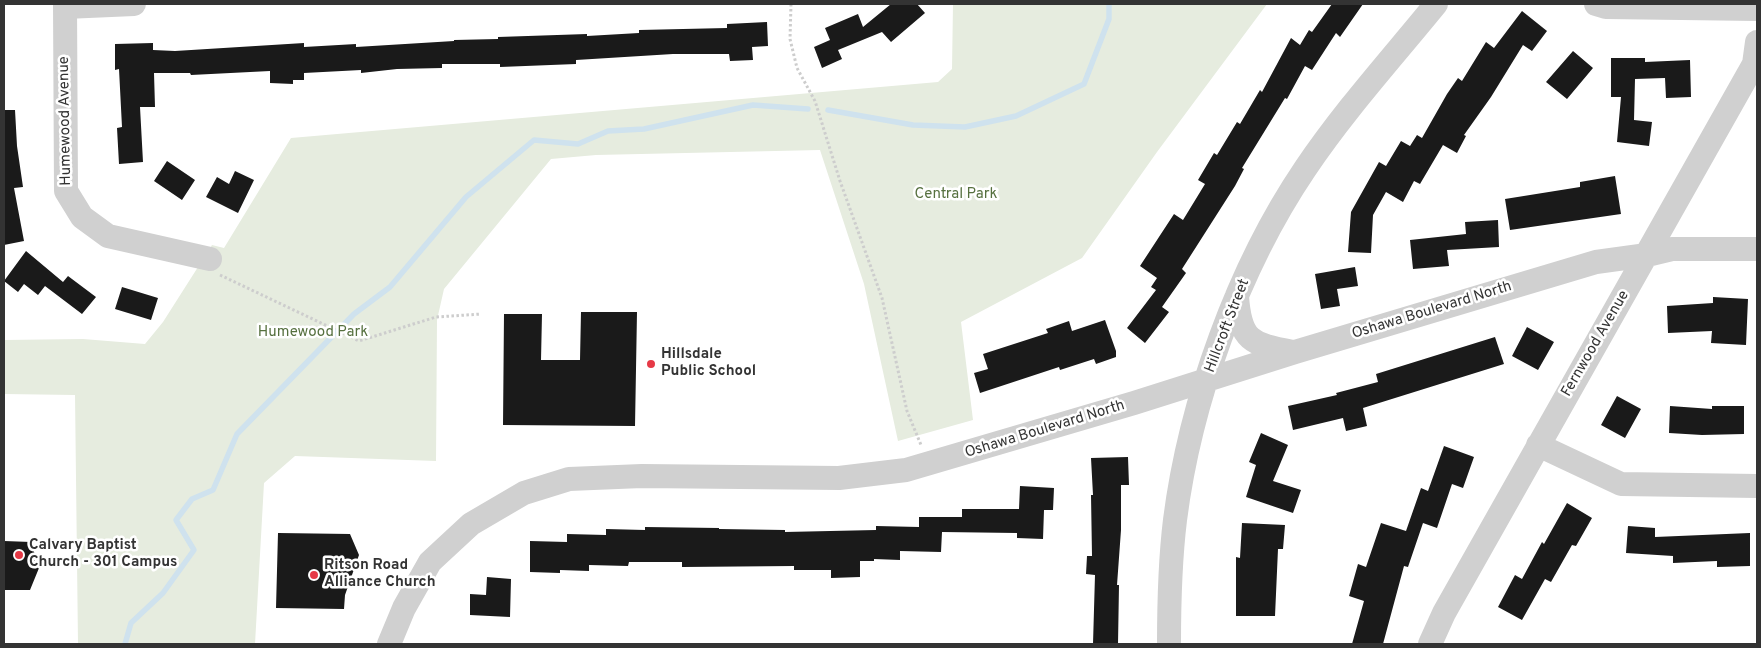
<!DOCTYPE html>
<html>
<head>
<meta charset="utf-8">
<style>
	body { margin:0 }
	#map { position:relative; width:1761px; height:648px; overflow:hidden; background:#fff; font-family:Overpass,sans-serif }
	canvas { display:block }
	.frame { position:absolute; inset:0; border:5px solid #333; pointer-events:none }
</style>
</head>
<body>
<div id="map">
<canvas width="1761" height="648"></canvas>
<div class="frame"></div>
</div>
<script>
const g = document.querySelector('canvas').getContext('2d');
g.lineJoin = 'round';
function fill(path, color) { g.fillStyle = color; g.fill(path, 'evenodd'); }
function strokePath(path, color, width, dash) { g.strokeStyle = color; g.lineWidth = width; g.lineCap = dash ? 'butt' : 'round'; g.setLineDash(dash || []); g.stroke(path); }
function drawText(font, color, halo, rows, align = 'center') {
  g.font = font + ' Overpass,sans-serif'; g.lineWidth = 5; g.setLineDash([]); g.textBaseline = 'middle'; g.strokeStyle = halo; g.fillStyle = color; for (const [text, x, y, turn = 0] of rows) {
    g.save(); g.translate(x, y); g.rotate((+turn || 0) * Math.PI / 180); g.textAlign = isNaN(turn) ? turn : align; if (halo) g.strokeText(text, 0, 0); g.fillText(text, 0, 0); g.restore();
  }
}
fill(new Path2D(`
	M 953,4 L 1267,4 L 1157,152 L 1082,258 L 961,322 L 973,420 L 898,441 L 864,284 L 820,150 L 596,155 L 551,159 L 444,289 L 437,320 L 436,461 L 295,456 L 264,483 L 255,644 L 78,644 L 75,395 L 4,394 L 4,340 L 83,339 L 145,344 L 163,322 L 212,245 L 224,248 L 291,138 L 938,82 L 952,69 Z`), '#e6ecdf');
strokePath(new Path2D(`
	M 828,110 L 913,125 L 965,127 L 1016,116 L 1084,84 L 1109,19 L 1109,4
	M 125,644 L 131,623 L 163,593 L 194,550 L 176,520 L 192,499 L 213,490 L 237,434 L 354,314 L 390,287 L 466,197 L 534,140 L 578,144 L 608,131 L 644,129 L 753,105 L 808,109`), '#cfe2ee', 5.5);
fill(new Path2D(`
	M 891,4 L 917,4 L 925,13 L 891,42 L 882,32 L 838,50 L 842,59 L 822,68 L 814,47 L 830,40 L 825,28 L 858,14 L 863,27 Z
	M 1332,4 L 1363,4 L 1340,37 L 1336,33 L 1312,70 L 1305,66 L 1287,99 L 1285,98 L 1242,168 L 1244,169 L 1235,186 L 1182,269 L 1186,273 L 1162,307 L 1169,312 L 1145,343 L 1127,328 L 1156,290 L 1151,287 L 1157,278 L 1140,266 L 1174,214 L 1183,220 L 1205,184 L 1198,180 L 1214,153 L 1217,155 L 1237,122 L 1240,124 L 1260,90 L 1262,92 L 1291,38 L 1300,45 L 1309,30 L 1312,32 Z
	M 1522,11 L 1547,31 L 1532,51 L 1523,45 L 1491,97 L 1464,135 L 1466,136 L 1457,153 L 1443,145 L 1420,184 L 1414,181 L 1403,202 L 1386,192 L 1373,215 L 1371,253 L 1348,252 L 1351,212 L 1379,162 L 1386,166 L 1401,141 L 1410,146 L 1417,135 L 1422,138 L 1447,94 L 1458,78 L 1462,81 L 1486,42 L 1494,48 Z
	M 767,22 L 768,46 L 752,47 L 753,60 L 730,61 L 729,54 L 673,54 L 576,60 L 576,64 L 500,67 L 500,64 L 442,64 L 442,68 L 397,69 L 361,73 L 361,70 L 304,73 L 304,80 L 293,80 L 293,84 L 270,83 L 270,71 L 191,75 L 190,73 L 154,73 L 155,107 L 140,107 L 143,162 L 119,164 L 117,128 L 122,127 L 119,69 L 115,70 L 115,44 L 153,43 L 153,50 L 175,51 L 304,43 L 304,47 L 356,44 L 356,47 L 454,41 L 454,40 L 498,39 L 498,37 L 587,34 L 587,36 L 639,33 L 639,30 L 727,28 L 727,24 Z
	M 1573,51 L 1593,68 L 1567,99 L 1546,82 Z
	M 1611,58 L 1645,58 L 1645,62 L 1690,60 L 1691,97 L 1666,98 L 1665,78 L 1635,79 L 1634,120 L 1652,122 L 1649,146 L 1617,142 L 1621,97 L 1611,97 Z
	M 4,110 L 15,110 L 17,146 L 23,187 L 14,188 L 24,241 L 4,245 Z
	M 167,161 L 195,180 L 182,200 L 154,181 Z
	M 235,171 L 254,180 L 238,213 L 206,197 L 217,177 L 229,184 Z
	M 1615,176 L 1621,214 L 1510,230 L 1505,199 L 1580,187 L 1580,182 Z
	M 1498,220 L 1499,247 L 1447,250 L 1449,266 L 1413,269 L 1410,240 L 1466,234 L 1465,222 Z
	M 26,251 L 63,282 L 68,276 L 96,297 L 82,314 L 45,286 L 38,295 L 24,284 L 18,292 L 4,281 Z
	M 1355,267 L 1358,286 L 1337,289 L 1340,306 L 1321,309 L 1315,274 Z
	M 122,287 L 158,298 L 151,320 L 115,309 Z
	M 1713,297 L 1748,299 L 1746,345 L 1711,343 L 1712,331 L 1668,333 L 1667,306 L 1713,303 Z
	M 581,312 L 637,312 L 635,426 L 503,425 L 504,314 L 542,314 L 541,360 L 580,360 Z
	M 1105,320 L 1116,351 L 1116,357 L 1096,364 L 1094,359 L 1060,370 L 1059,367 L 980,393 L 974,373 L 988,369 L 983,354 L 1048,333 L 1046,329 L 1069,321 L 1072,331 Z
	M 1527,327 L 1554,342 L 1538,370 L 1512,356 Z
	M 1495,337 L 1504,364 L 1363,408 L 1367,426 L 1346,431 L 1343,418 L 1293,430 L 1288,406 L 1337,395 L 1336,393 L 1378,382 L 1376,374 Z
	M 1617,396 L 1641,409 L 1625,438 L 1601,425 Z
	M 1670,406 L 1712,409 L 1712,406 L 1744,406 L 1744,434 L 1702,435 L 1669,433 Z
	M 1261,433 L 1288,445 L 1273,481 L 1301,490 L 1293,513 L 1246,497 L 1256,465 L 1249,462 Z
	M 1444,446 L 1474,457 L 1463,488 L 1452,484 L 1437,528 L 1423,523 L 1408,567 L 1404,566 L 1383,644 L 1352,644 L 1364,601 L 1349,596 L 1358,564 L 1366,567 L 1381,523 L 1406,531 L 1421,488 L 1428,491 Z
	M 1128,457 L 1129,485 L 1121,485 L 1121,530 L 1117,585 L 1119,585 L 1118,644 L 1093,644 L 1095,575 L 1086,574 L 1087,556 L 1092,556 L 1091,495 L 1093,495 L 1091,458 Z
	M 1020,486 L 1054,488 L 1053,510 L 1044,510 L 1043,539 L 1017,538 L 1017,533 L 942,532 L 941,552 L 900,551 L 900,560 L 874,559 L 874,561 L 860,561 L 860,577 L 831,578 L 831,570 L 794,570 L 794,566 L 682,567 L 682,562 L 629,562 L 628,566 L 589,565 L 589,571 L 560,570 L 560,573 L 530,572 L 530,541 L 567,542 L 567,534 L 606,535 L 606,529 L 645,530 L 645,527 L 719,528 L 719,529 L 785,530 L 785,532 L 876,530 L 876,526 L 919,527 L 919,517 L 962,517 L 962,509 L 1019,509 Z
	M 1567,503 L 1592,518 L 1576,546 L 1572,545 L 1551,582 L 1545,579 L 1522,620 L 1498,607 L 1515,575 L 1522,579 L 1542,542 L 1544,544 Z
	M 1242,523 L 1285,525 L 1283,549 L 1278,549 L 1275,616 L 1236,616 L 1236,557 L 1240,558 Z
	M 1628,526 L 1655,528 L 1655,537 L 1750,533 L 1750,566 L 1717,567 L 1717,561 L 1673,563 L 1673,556 L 1626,553 Z
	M 278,533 L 350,534 L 359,555 L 345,595 L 344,609 L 276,608 Z
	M 4,541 L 31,542 L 39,568 L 30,590 L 4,590 Z
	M 487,577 L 511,579 L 510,617 L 470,615 L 470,594 L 486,595 Z`), '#1a1a1a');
strokePath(new Path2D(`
	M 791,4 L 790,39 L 797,68 L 815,101 L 840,181 L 882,298 L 907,411 L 921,445
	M 220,275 L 359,341 L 436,317 L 481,314`), '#cdcdcd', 3, [2.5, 2.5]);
strokePath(new Path2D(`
	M 65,4 L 66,191 L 82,217 L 108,236 L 210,259
	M 1596,4 L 1606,7 L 1757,9
	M 65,7 L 134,4
	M 1237,296 C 1240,341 1251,344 1293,352
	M 1538,445 L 1621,484 L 1757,486
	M 389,644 L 404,608 L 430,562 L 471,524 L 524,493 L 569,479 L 642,476 L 839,478 L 906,470 L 1134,403 L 1295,352 L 1596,262 L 1647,255 L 1672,249 L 1757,249
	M 1169,644 C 1169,603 1170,561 1175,520 C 1190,402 1238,268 1305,169 C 1344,111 1392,58 1436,4
	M 1430,644 L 1444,613 L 1754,64 L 1757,42`), '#d0d0d0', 24);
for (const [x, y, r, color] of [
	[651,364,5,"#e63946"],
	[19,555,5,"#e63946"],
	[314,575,5,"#e63946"]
]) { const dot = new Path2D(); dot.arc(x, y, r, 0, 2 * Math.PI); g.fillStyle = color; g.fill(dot); strokePath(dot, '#fff', 2); }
drawText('15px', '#333', '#fff', [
	["Humewood Avenue",66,121,-91],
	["Oshawa Boulevard North",1432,311,-17],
	["Hillcroft Street",1228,326,-69],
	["Fernwood Avenue",1596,344,-60],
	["Oshawa Boulevard North",1045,430,-17]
]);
drawText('15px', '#56703f', '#fff', [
	["Central Park",956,195],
	["Humewood Park",313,333]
]);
drawText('bold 15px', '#333', '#fff', [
	["Hillsdale",661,355],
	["Public School",661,372],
	["Calvary Baptist",29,546],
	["Church - 301 Campus",29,563],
	["Ritson Road",324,566],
	["Alliance Church",324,583]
], 'left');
</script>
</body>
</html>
